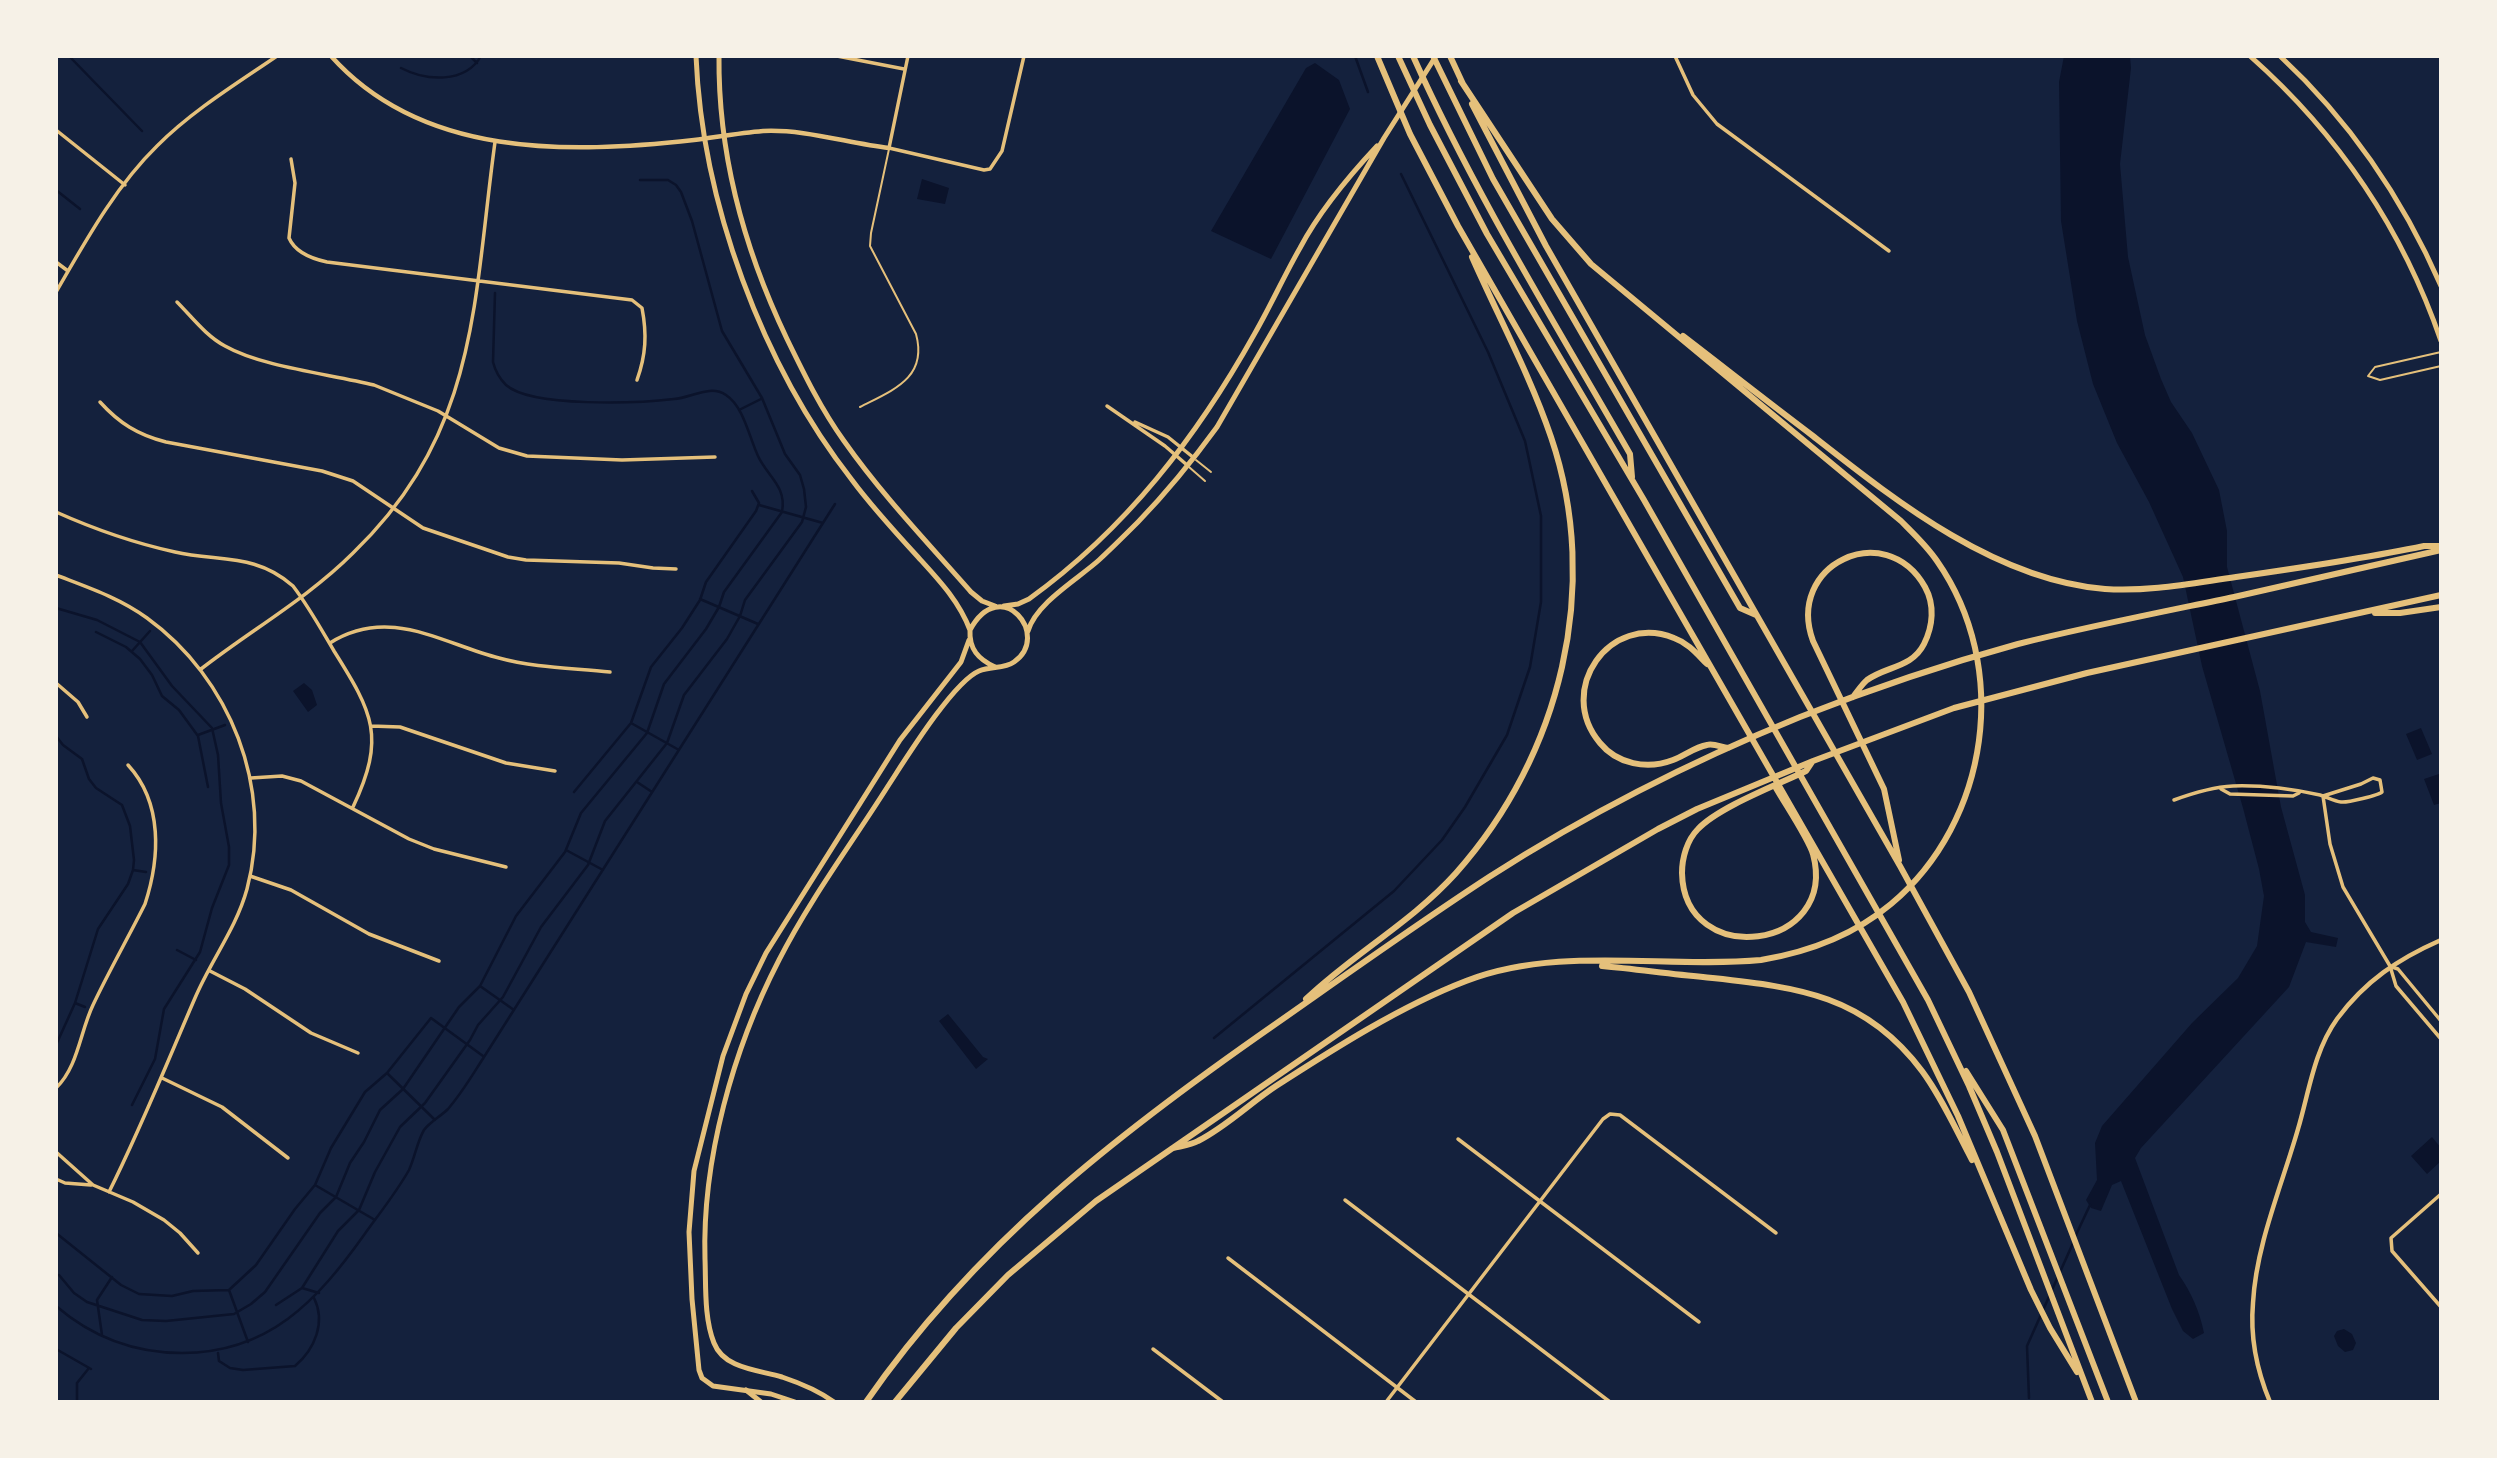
<!DOCTYPE html>
<html>
<head>
<meta charset="utf-8">
<style>
	body { margin:0 }
	#map { position:relative; width:2497px; height:1458px; overflow:hidden; background:#14213d; font-family:"DM Sans",sans-serif }
	canvas { display:block }
	.frame { position:absolute; inset:0; border:58px solid #f6f1e7; pointer-events:none }
</style>
</head>
<body>
<div id="map">
<canvas width="2497" height="1458"></canvas>
<div class="frame"></div>
</div>
<script>
const g = document.querySelector('canvas').getContext('2d');
g.lineJoin = 'round';
function fill(path, color) { g.fillStyle = color; g.fill(path, 'evenodd'); }
function strokePath(path, color, width, dash) { g.strokeStyle = color; g.lineWidth = width; g.lineCap = dash ? 'butt' : 'round'; g.setLineDash(dash || []); g.stroke(path); }
fill(new Path2D(`
	M 2064,56 L 2130,56 L 2131,68 L 2120,164 L 2128,257 L 2145,335 L 2161,379 L 2171,402 L 2192,433 L 2219,490 L 2227,531 L 2227,567 L 2260,691 L 2281,807 L 2305,895 L 2305,922 L 2311,932 L 2338,938 L 2336,947 L 2306,942 L 2289,987 L 2141,1148 L 2135,1158 L 2179,1275 C 2191,1292 2200,1312 2204,1333 L 2193,1339 L 2183,1331 L 2172,1309 L 2121,1181 L 2112,1185 L 2101,1211 L 2091,1208 L 2086,1200 L 2097,1180 L 2095,1143 L 2102,1126 L 2192,1023 L 2238,978 L 2257,946 L 2264,896 L 2259,869 L 2243,808 L 2202,666 L 2183,577 L 2149,502 L 2117,443 L 2093,384 L 2077,321 L 2061,221 L 2059,82 Z
	M 1315,63 L 1339,80 L 1350,109 L 1271,259 L 1211,231 L 1306,68 Z
	M 922,179 L 949,188 L 945,204 L 917,199 Z
	M 304,683 L 312,690 L 317,705 L 308,712 L 293,691 Z
	M 2421,728 L 2432,754 L 2417,760 L 2406,734 Z
	M 2439,774 L 2441,779 L 2441,803 L 2434,805 L 2424,779 Z
	M 948,1014 L 983,1057 L 988,1059 L 976,1069 L 939,1021 Z
	M 2432,1137 L 2441,1148 L 2441,1161 L 2427,1174 L 2411,1156 Z
	M 2344,1329 L 2352,1334 L 2356,1343 L 2353,1350 L 2345,1352 L 2338,1346 L 2334,1336 L 2337,1331 Z`), '#0b132b');
strokePath(new Path2D(`
	M 69,56 L 142,131
	M 470,56 L 477,63
	M 1355,56 L 1368,92
	M 401,68 C 426,81 465,84 481,56
	M 56,190 L 80,209
	M 739,410 L 761,399
	M 759,505 L 823,523
	M 700,599 L 758,624
	M 56,608 L 97,620 L 140,642 L 172,686 L 212,728 L 218,755 L 221,803 L 229,847 L 229,865 L 212,908 L 200,952 L 164,1009 L 155,1059 L 132,1105
	M 96,632 L 126,647 L 140,659 L 152,675 L 162,696 L 179,710 L 198,736 L 208,787
	M 132,651 L 150,631
	M 631,723 L 679,750
	M 198,735 L 225,725
	M 56,736 L 63,745 L 82,759 L 89,779 L 96,788 L 122,805 L 130,826 L 134,860 L 133,870 L 128,884 L 98,929 L 75,1003 L 56,1045
	M 637,782 L 652,792
	M 574,792 L 631,723 L 651,667 L 682,628 L 700,600 L 706,582 L 756,511 L 759,503 L 752,491
	M 566,850 L 603,870
	M 133,870 L 146,872
	M 177,950 L 196,960
	M 480,986 L 514,1010
	M 75,1003 L 85,1007
	M 1214,1038 L 1394,891 L 1442,840 L 1465,807 L 1507,735 L 1530,667 L 1541,602 L 1541,516 L 1525,441 L 1488,352 L 1401,174
	M 387,1073 L 435,1120
	M 315,1185 L 375,1220
	M 56,1233 L 121,1285 L 139,1294 L 172,1296 L 193,1291 L 229,1290 L 256,1265 L 295,1209 L 315,1185 L 331,1148 L 365,1092 L 387,1073 L 431,1018 L 483,1056
	M 2075,1237 L 2090,1205
	M 59,1275 L 74,1293 L 87,1302 L 142,1320 L 166,1321 L 234,1314 L 251,1304 L 265,1292 L 320,1213 L 336,1197 L 350,1163 L 364,1142 L 380,1110 L 403,1089 L 459,1007 L 480,986 L 516,916 L 565,852 L 581,813 L 647,733 L 664,684 L 706,629 L 719,607 L 724,592 L 782,512 C 787,486 767,476 758,456 C 749,437 744,407 726,395 C 710,384 691,398 674,399 C 640,403 532,408 506,385 C 500,379 495,370 493,362 L 495,293
	M 302,1288 L 319,1293
	M 229,1290 L 248,1342
	M 276,1305 L 302,1288 L 338,1231 L 359,1210 L 375,1172 L 400,1127 L 425,1103 L 470,1040 L 478,1025 L 503,997 L 541,927 L 588,865 L 605,821 L 667,743 L 684,695 L 727,639 L 740,616 L 745,600 L 802,522 L 806,507 L 804,489 L 800,475 L 785,454 L 762,398 L 722,331 L 692,221 L 681,192 L 676,185 L 668,180 L 640,180
	M 56,1306 C 92,1337 134,1353 182,1353 C 269,1353 317,1301 364,1235 C 379,1214 396,1193 409,1170 C 415,1157 417,1142 424,1130 C 430,1122 441,1116 448,1109 C 462,1093 473,1074 484,1057 L 835,504
	M 102,1335 L 97,1300 L 112,1277
	M 56,1349 L 91,1369
	M 218,1353 L 219,1361 L 230,1368 L 243,1370 L 295,1366 C 315,1349 326,1322 314,1298
	M 2029,1398 L 2027,1346 L 2073,1243
	M 77,1402 L 77,1383 L 89,1368`), '#0b132b', 2.5);
strokePath(new Path2D(`
	M 2441,352 L 2375,367 L 2368,376 L 2380,380 L 2441,366
	M 860,407 C 893,390 928,378 916,334 L 870,246 L 871,233 L 889,149
	M 1196,460 L 1211,472
	M 1189,467 L 1205,481`), '#e5c07b', 2);
strokePath(new Path2D(`
	M 837,56 L 904,69
	M 908,56 L 889,148 L 984,170 L 990,169 L 1002,151 L 1024,56
	M 1675,56 L 1693,95 L 1717,124 L 1889,251
	M 56,130 L 125,185
	M 291,159 L 295,183 L 289,238 C 295,252 313,259 327,262 L 632,300 L 642,308 C 647,334 646,355 637,380
	M 56,262 L 68,271
	M 56,292 C 85,242 115,187 157,146 C 192,111 236,84 277,56
	M 177,302 C 192,317 206,336 225,346 C 262,367 330,374 374,385 L 438,411 L 499,448 L 527,456 L 622,460 L 715,457
	M 100,402 C 119,423 138,435 166,442 L 322,471 L 353,481 L 423,528 L 508,557 L 526,560 L 619,563 L 653,568 L 676,569
	M 1107,406 L 1165,446 L 1187,465
	M 1135,422 L 1168,437 L 1194,458
	M 56,512 C 94,529 134,543 175,552 C 219,562 256,553 293,586 C 309,607 321,629 334,651 C 373,713 386,737 353,807
	M 56,575 C 87,587 120,598 147,618 C 230,678 274,788 247,889 C 236,929 211,960 195,998 C 167,1063 141,1128 109,1192
	M 330,643 C 389,606 441,643 499,658 C 535,668 573,668 610,672
	M 201,669 C 251,630 308,598 353,553 C 479,431 473,302 495,142
	M 56,683 L 78,702 L 87,717
	M 371,726 L 400,727 L 506,763 L 555,771
	M 251,778 L 282,776 L 301,781 L 409,839 L 434,849 L 506,867
	M 2221,789 L 2230,794 L 2293,796 L 2299,793
	M 2323,796 L 2330,844 L 2343,887 L 2390,966 L 2396,986 L 2441,1039
	M 2174,800 C 2193,793 2213,787 2233,786 C 2262,785 2292,789 2320,795 C 2327,797 2334,801 2341,802 C 2347,803 2379,795 2382,792 L 2380,780 L 2373,778 L 2361,784 L 2323,796
	M 250,876 L 291,890 L 369,934 L 439,961
	M 2392,967 L 2398,969 L 2441,1021
	M 210,971 L 245,989 L 311,1033 L 358,1053
	M 162,1078 L 222,1107 L 288,1158
	M 56,1088 C 78,1067 80,1032 93,1005 C 109,971 128,938 145,904 C 160,858 163,803 128,765
	M 1458,1139 L 1699,1322
	M 56,1152 L 93,1185 L 133,1202 L 164,1220 L 180,1233 L 198,1253
	M 56,1179 L 65,1183 L 91,1185
	M 2441,1194 L 2391,1238 L 2392,1251 L 2441,1307
	M 1345,1200 L 1610,1402
	M 1228,1258 L 1416,1402
	M 1153,1349 L 1223,1402
	M 1386,1402 L 1603,1119 L 1610,1114 L 1620,1115 L 1776,1233`), '#e5c07b', 3.5);
strokePath(new Path2D(`
	M 331,56 C 422,158 568,154 694,140 C 717,137 740,133 763,131 C 805,129 847,143 889,148
	M 2270,1402 C 2257,1371 2250,1337 2253,1303 C 2256,1245 2282,1185 2298,1129 C 2309,1092 2314,1051 2337,1019 C 2365,981 2398,959 2441,940`), '#e5c07b', 4.5);
strokePath(new Path2D(`
	M 696,56 C 702,202 762,365 852,480 C 872,507 895,532 918,557 C 939,580 959,601 970,630
	M 719,56 C 718,156 744,249 787,339 C 804,374 821,409 844,441 C 882,495 928,543 971,592 L 982,601 L 995,606
	M 2250,56 C 2338,134 2403,230 2441,341
	M 2280,56 C 2350,121 2403,199 2441,286
	M 1004,606 L 1018,604 L 1029,599 C 1126,529 1197,437 1255,333 C 1271,305 1284,276 1300,248 C 1320,210 1348,177 1377,146
	M 1028,631 C 1036,603 1078,579 1099,560 C 1113,547 1125,535 1138,522 C 1167,492 1193,460 1217,427 L 1384,138 L 1436,56
	M 795,1402 L 771,1394 L 713,1386 L 702,1378 L 699,1370 L 692,1299 L 689,1232 L 694,1171 L 723,1056 L 746,994 L 766,953 L 900,740 L 961,662 L 969,640
	M 834,1402 C 819,1391 800,1383 782,1377 C 759,1370 724,1369 714,1343 C 704,1318 706,1286 705,1259 C 702,1160 733,1049 779,960 C 810,899 852,843 888,786 C 905,760 953,682 979,671 C 991,666 1004,669 1014,662 C 1052,636 1001,573 970,630 C 969,649 978,659 995,667`), '#e5c07b', 5);
strokePath(new Path2D(`
	M 746,1390 L 761,1402`), '#e5c07b', 5);
strokePath(new Path2D(`
	M 1377,56 L 1410,134 L 1458,226 L 1903,1002 L 1958,1116 L 2031,1290 L 2050,1328 L 2077,1372
	M 1398,56 L 1430,125 L 1487,234 L 1644,500 L 1928,1000 L 1969,1086 L 1997,1152 L 2092,1402
	M 1413,56 C 1475,194 1555,323 1630,454 L 1632,477
	M 1433,56 L 1493,179 L 1740,608 L 1756,615
	M 1450,56 L 1463,84
	M 1472,104 L 1546,246 L 1900,866 L 1969,992 L 2035,1136 L 2136,1402
	M 1683,336 C 1726,369 1769,403 1813,436 C 1896,501 1995,580 2105,589 C 2149,592 2193,583 2236,577 C 2299,568 2362,559 2424,546 L 2441,546
	M 2375,613 L 2400,613 L 2441,607
	M 1707,664 C 1697,654 1688,643 1674,638 C 1610,612 1555,690 1600,743 C 1617,764 1647,770 1673,760 C 1684,756 1695,747 1707,745 C 1713,743 1721,747 1728,748
	M 1853,697 C 1857,692 1862,684 1867,680 C 1886,666 1912,668 1924,644 C 1933,626 1935,605 1925,587 C 1885,517 1785,565 1813,641 L 1884,789 L 1899,860
	M 1776,788 C 1785,804 1808,838 1813,854 C 1839,951 1684,970 1682,873 C 1682,858 1687,840 1698,829 C 1719,807 1777,785 1806,771 L 1812,762
	M 1602,966 C 1636,969 1669,974 1703,977 C 1793,987 1863,992 1922,1071 C 1942,1098 1956,1130 1972,1160
	M 1306,999 C 1353,954 1412,922 1456,873 C 1561,755 1602,587 1551,437 C 1530,375 1498,316 1472,257
	M 1966,1071 L 2003,1130 L 2108,1402
	M 1173,1148 C 1181,1146 1191,1145 1198,1141 C 1226,1127 1250,1103 1276,1086 C 1335,1048 1401,1006 1466,981 C 1558,945 1665,969 1761,960 C 1809,952 1854,935 1891,904 C 1990,821 2011,667 1937,561 C 1927,546 1914,534 1901,521 L 1591,264 L 1552,219 L 1461,81
	M 866,1402 C 976,1243 1120,1132 1277,1023 C 1347,974 1417,924 1489,877 C 1587,814 1692,761 1800,717 C 1871,689 1945,664 2018,644 C 2090,626 2162,612 2234,597 C 2303,582 2372,565 2441,550
	M 895,1402 L 956,1328 L 1008,1275 L 1096,1201 L 1513,913 L 1658,829 L 1697,809 L 1813,761 L 1954,708 L 2087,673 L 2441,595`), '#e5c07b', 6);
</script>
</body>
</html>
